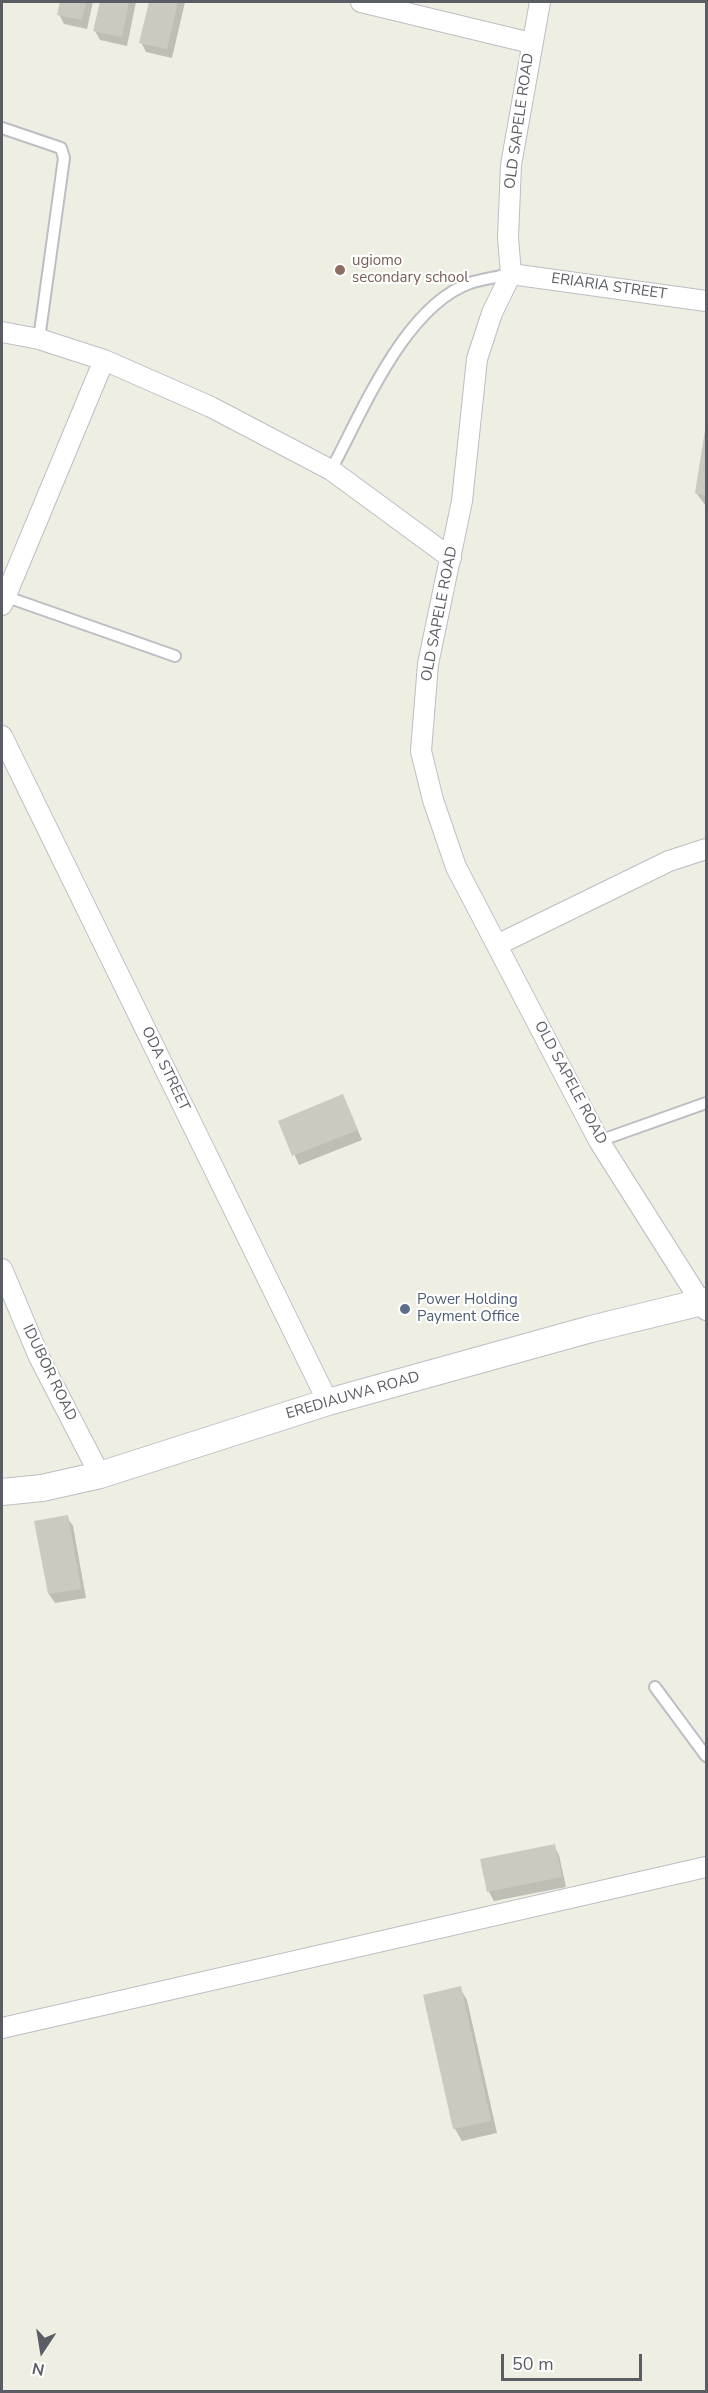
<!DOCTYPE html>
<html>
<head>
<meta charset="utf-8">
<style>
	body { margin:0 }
	#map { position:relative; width:708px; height:2393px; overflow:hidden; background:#eeeee2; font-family:"Nunito Sans",sans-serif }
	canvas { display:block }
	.frame { position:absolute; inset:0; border:3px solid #5a5d64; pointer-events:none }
	.north { position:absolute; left:12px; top:2321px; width:60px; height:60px; -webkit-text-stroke:4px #fff; paint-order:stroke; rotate:192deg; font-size:16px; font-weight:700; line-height:24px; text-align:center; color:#5a5d64 }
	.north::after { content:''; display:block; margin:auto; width:21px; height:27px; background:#5a5d64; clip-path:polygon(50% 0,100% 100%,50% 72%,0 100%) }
	.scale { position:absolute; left:501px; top:2354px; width:141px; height:27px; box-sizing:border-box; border:3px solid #5a5d64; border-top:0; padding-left:8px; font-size:18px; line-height:21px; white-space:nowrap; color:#5a5d64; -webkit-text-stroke:4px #fff; paint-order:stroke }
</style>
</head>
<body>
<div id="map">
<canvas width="708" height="2393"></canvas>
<div class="frame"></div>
<div class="north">N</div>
<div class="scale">50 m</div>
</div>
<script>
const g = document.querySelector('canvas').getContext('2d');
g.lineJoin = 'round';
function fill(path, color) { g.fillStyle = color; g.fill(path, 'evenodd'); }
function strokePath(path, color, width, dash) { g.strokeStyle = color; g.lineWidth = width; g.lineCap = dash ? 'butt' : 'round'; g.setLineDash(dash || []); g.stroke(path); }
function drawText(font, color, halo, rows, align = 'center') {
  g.font = font + ' "Nunito Sans",sans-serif'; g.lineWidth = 4.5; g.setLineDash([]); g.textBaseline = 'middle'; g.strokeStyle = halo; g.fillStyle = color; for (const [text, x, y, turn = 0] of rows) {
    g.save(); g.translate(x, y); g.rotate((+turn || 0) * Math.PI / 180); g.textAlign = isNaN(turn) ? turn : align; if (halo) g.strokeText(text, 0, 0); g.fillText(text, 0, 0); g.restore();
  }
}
fill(new Path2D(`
	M 62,2 L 93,2 L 87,29 L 64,24 L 59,14 Z
	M 101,2 L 136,2 L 127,46 L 100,40 L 95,31 Z
	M 150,2 L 185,2 L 172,58 L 146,52 L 141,42 Z
	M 706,431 L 706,506 L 696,493 Z
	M 343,1096 L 362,1140 L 299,1165 L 280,1122 Z
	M 67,1517 L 73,1526 L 86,1598 L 55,1603 L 49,1594 Z
	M 554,1846 L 559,1855 L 566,1887 L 494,1901 L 489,1892 L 482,1860 Z
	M 460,1988 L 467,2000 L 497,2133 L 462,2141 L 455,2129 L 425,1996 Z`), '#0003');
fill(new Path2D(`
	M 60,2 L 86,2 L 82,20 L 57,15 Z
	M 100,2 L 129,2 L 122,37 L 93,31 Z
	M 149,2 L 178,2 L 167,49 L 139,43 Z
	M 705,430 L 706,430 L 706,496 L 695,493 Z
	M 343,1094 L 358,1130 L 292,1156 L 278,1121 Z
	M 68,1515 L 81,1589 L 48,1594 L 34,1521 Z
	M 555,1844 L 562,1877 L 487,1892 L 480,1859 Z
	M 461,1986 L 491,2121 L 453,2129 L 423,1995 Z`), '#cbcac1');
const service = new Path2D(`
	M 2,128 L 61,148 L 64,158 L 39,339
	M 331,470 C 363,411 404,307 470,283 C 483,279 497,277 511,274
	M 7,597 L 175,656
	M 599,1141 L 706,1103
	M 655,1687 L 706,1756`);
const minor = new Path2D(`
	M 361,2 L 531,43
	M 540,2 L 511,165 L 508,238 L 511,274 L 492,313 L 477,359 L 462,501 L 428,664 L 421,751 L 433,800 L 456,867 L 599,1141 L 706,1310
	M 511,274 L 706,301
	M 2,332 L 39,339 L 104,360 L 211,407 L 331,470 L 451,558
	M 2,605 L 104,360
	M 2,736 L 328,1402
	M 497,945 L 669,861 L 706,849
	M 2,1269 L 39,1357 L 100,1475
	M 2,2028 L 706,1867`);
const tertiary = new Path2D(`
	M 2,1492 L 42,1488 L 100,1475 L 328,1402 L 591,1329 L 706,1301`);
strokePath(service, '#bcbec4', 14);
strokePath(minor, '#bcbec4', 22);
strokePath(tertiary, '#bcbec4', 28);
strokePath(service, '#fff', 10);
strokePath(minor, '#fff', 20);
strokePath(tertiary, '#fff', 26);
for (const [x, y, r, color] of [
	[340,270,6,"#8d6e63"],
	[405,1309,6,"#5c6f8a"]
]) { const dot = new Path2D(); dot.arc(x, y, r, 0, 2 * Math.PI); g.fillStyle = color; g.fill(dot); strokePath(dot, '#fff', 2); }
drawText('15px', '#5a5d64', '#fff', [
	["OLD SAPELE ROAD",520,121,-82],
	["ERIARIA STREET",609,287,8],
	["OLD SAPELE ROAD",440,614,-79],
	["ODA STREET",165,1069,64],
	["OLD SAPELE ROAD",570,1083,62],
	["IDUBOR ROAD",49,1373,64],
	["EREDIAUWA ROAD",353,1396,-16]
]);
drawText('15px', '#785e54', '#fff', [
	["ugiomo",352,261],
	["secondary school",352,278]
], 'left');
drawText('15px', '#4e5e75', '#fff', [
	["Power Holding",417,1300],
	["Payment Office",417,1317]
], 'left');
</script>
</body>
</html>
